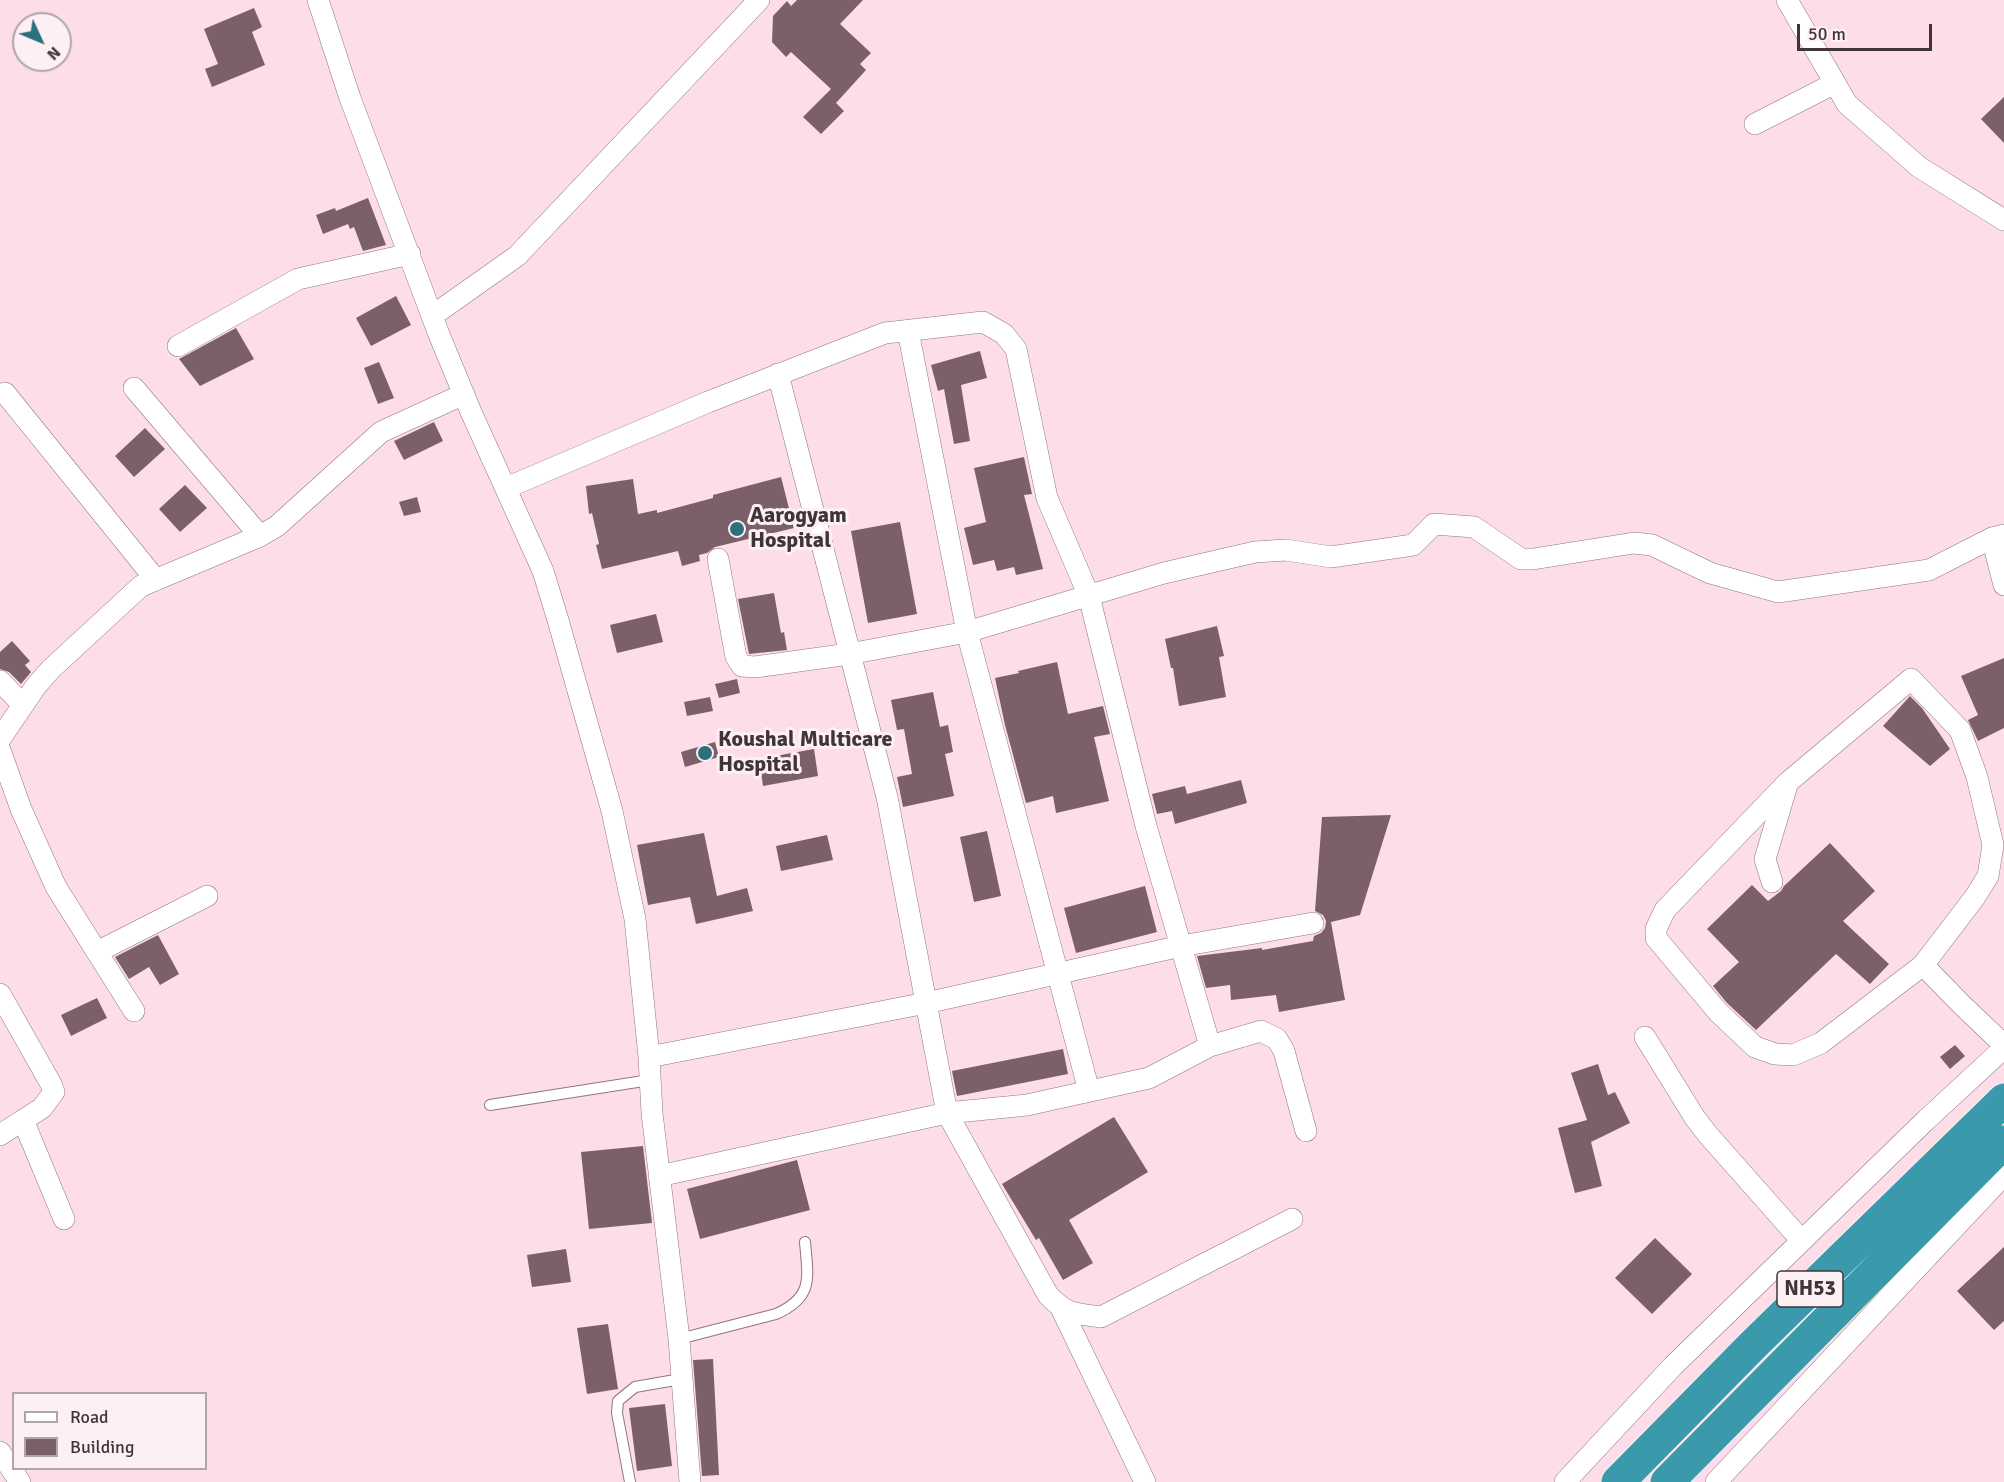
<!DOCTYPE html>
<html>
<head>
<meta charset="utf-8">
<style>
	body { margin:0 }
	#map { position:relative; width:2004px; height:1482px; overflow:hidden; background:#fcdde8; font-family:Signika,sans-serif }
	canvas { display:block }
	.legend { position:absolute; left:12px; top:1392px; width:195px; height:78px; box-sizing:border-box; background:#fdf0f4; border:2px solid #b1a5a9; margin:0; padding:8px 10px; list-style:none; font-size:18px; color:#403439 }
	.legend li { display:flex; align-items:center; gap:12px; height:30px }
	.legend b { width:30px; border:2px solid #b1a5a9 }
	.north { position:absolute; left:12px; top:12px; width:60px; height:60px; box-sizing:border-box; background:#fdf0f4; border:2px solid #b1a5a9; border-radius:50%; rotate:134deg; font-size:16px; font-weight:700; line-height:24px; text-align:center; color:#403439 }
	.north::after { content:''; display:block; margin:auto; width:21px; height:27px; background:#2a707d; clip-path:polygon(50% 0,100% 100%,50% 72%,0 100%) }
	.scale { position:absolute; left:1797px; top:24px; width:135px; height:27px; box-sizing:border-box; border:3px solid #403439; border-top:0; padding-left:8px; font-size:18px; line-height:21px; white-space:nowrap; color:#403439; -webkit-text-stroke:4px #fdf0f4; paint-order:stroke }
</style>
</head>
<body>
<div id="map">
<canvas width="2004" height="1482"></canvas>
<ul class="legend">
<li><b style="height:8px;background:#fff"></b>Road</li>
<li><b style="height:16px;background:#7b606a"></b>Building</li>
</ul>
<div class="north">N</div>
<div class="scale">50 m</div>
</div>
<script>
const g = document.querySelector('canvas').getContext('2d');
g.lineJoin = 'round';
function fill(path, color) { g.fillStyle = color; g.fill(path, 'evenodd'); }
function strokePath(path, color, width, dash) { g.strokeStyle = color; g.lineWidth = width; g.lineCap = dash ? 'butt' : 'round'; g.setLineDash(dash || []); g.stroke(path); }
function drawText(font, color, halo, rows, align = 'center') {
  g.font = font + ' Signika,sans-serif'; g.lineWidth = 6; g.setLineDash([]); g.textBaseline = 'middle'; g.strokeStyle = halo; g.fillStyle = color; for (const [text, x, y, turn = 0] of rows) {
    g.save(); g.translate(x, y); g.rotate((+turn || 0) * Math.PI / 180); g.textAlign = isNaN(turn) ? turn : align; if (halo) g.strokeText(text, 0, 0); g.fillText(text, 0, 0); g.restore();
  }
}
fill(new Path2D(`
	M 797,0 L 863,0 L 840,24 L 871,53 L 860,64 L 866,70 L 836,103 L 844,111 L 821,134 L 803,117 L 831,89 L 791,52 L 786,57 L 772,42 L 773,16 L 787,1 L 791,6 Z
	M 254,8 L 262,27 L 252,32 L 265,65 L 212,87 L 205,69 L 218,64 L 204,29 Z
	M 2004,97 L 2004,143 L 1981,119 Z
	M 368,198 L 386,245 L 363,251 L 354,227 L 350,229 L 348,224 L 323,234 L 316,215 L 335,208 L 336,211 Z
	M 396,296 L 411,325 L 371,346 L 356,318 Z
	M 236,328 L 254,359 L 200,386 L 179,359 Z
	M 980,351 L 987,378 L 961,385 L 970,441 L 954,444 L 944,389 L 938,391 L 931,365 Z
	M 379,362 L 394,398 L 378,404 L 364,368 Z
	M 434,422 L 443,441 L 404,460 L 394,441 Z
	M 145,428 L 165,449 L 134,477 L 115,456 Z
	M 1024,457 L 1032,494 L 1024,495 L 1043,569 L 1016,575 L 1014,567 L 997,571 L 994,560 L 973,565 L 964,528 L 986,522 L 974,468 Z
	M 781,477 L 794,528 L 715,547 L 707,553 L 699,555 L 700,561 L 682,566 L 678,551 L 602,569 L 596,545 L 599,544 L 592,513 L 589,514 L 586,486 L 633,479 L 638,514 L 657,510 L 657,513 L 713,498 L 713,495 Z
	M 185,485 L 207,508 L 180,532 L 159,509 Z
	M 417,497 L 421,512 L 404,516 L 399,502 Z
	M 900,522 L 917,614 L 868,623 L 851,531 Z
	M 774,593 L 781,633 L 784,632 L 787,650 L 749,654 L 738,599 Z
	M 656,614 L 663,642 L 617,653 L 610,625 Z
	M 1217,626 L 1224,656 L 1219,657 L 1226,697 L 1179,706 L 1173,668 L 1171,668 L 1165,639 Z
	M 12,641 L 30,661 L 25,665 L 31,672 L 21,684 L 9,672 L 0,669 L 0,652 Z
	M 2004,658 L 2004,728 L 1978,741 L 1968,720 L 1978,715 L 1961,676 Z
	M 1057,662 L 1068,714 L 1103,706 L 1110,734 L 1094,737 L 1109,801 L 1056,813 L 1053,796 L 1026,803 L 1005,725 L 995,678 L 1019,673 L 1018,671 Z
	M 737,679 L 740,693 L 719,698 L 715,684 Z
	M 933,692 L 940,727 L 948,725 L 953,752 L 945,754 L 954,796 L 903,807 L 897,777 L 912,774 L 904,729 L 897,730 L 891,700 Z
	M 1910,696 L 1922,708 L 1950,749 L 1930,766 L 1883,726 Z
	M 710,697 L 713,711 L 687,716 L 684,702 Z
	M 715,742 L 719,757 L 685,767 L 681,752 Z
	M 814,749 L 818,776 L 763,786 L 759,759 Z
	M 1241,780 L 1247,803 L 1175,824 L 1172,811 L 1157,814 L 1152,794 L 1185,786 L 1187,794 Z
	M 1391,815 L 1360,915 L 1331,922 L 1345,1000 L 1279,1012 L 1276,995 L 1231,1000 L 1230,985 L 1206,988 L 1197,956 L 1262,948 L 1262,950 L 1313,941 L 1314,936 L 1321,933 L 1325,928 L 1326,921 L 1323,915 L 1315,911 L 1322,817 Z
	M 987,831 L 1001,896 L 974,902 L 960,837 Z
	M 704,833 L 717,896 L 747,888 L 753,911 L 696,924 L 690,897 L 648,905 L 637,845 Z
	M 827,835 L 833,860 L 781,871 L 776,846 Z
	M 1830,843 L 1875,891 L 1843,921 L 1889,964 L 1870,984 L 1836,954 L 1756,1030 L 1727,1003 L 1713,986 L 1739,962 L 1707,929 L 1752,885 L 1768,901 L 1781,891 L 1784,886 Z
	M 1145,886 L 1157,932 L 1076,953 L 1064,908 Z
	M 158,935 L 179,974 L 160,985 L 149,967 L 129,979 L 115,957 Z
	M 97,998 L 107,1018 L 71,1036 L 61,1015 Z
	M 1955,1045 L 1965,1056 L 1950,1069 L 1940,1057 Z
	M 1063,1049 L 1068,1074 L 957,1096 L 952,1071 Z
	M 1598,1064 L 1608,1095 L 1615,1092 L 1630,1123 L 1591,1142 L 1602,1186 L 1575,1193 L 1558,1128 L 1587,1120 L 1571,1073 Z
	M 1114,1117 L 1148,1172 L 1069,1220 L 1093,1263 L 1063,1280 L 1039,1238 L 1036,1240 L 1002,1184 Z
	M 643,1146 L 652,1223 L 589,1229 L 581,1152 Z
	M 797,1160 L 810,1210 L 700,1239 L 687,1189 Z
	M 1655,1238 L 1692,1274 L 1652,1314 L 1615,1278 Z
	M 2004,1247 L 2004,1321 L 1994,1330 L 1957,1291 Z
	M 566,1249 L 571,1282 L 532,1287 L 527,1255 Z
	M 608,1324 L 618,1389 L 587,1394 L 577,1328 Z
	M 713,1359 L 719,1475 L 702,1476 L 693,1360 Z
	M 665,1404 L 672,1466 L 637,1471 L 629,1408 Z`), '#7b606a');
const lane = new Path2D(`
	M 490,1105 L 650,1080
	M 679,1339 L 776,1314 C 814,1297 808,1278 805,1242
	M 630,1482 L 617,1413 L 618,1401 L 635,1387 L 681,1379`);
const street = new Path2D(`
	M 318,0 L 350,98 L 438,332 L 471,412 L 543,571 L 558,620 L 612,811 L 635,919 L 649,1057 L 652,1113 L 679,1339 L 690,1482
	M 1787,0 L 1847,104 L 1919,167 L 2004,220
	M 1755,124 L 1835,83
	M 432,316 L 517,256 L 759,0
	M 908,331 L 967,632 L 1089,1091
	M 178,346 L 298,279 L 410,254
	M 778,374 L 887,797 L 947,1113 L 1048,1295 C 1067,1315 1074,1313 1101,1317 L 1292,1219
	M 134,388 L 260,536
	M 5,393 L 156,580
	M 506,488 L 708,402 L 885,333 L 983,322 L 1004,334 L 1016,349 L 1047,498 L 1089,596 L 1146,826 L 1210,1046
	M 1992,538 L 2004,585
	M 718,559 L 736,657 L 742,666 L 755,667 L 849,654 L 967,632 L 1164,573 L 1255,552 L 1286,550 L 1331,557 L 1413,545 L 1434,524 L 1474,527 L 1521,559 L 1533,559 L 1634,543 L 1652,545 L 1710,573 L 1778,592 L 1929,570 L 1992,538 L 2004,535
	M 1911,679 L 1960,730 L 1977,777 L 1993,845 L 1988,876 L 1975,897 L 1923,965 L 1821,1043 L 1793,1055 L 1775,1054 L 1755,1047 L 1718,1012 L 1656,938 L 1656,929 L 1665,910 L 1787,783 Z
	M 0,681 L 23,705
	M 0,739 L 36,686 L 51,669 L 141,586 L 260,536 L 277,526 L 381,432 L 464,394
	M 0,750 L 21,809 L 56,887 L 134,1011
	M 1772,882 L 1765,859 L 1787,785
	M 97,952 L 207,896
	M 1923,965 L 1961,1004 L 2004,1045
	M 0,994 L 51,1084 L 54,1092 L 42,1108 L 0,1135
	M 1645,1037 L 1695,1118 L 1709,1136 L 1802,1241
	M 649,1057 L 926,1003 L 1181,946 L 1313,923
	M 23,1120 L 64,1219
	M 659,1176 L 947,1113 L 1027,1105 L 1149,1078 L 1210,1046 L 1261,1031 L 1277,1039 L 1284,1051 L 1306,1131
	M 1061,1308 L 1145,1482
	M 0,1452 L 20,1482
	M 1565,1482 L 1673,1366 L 1925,1121 L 2004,1048
	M 1716,1482 L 2004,1175`);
const highway = new Path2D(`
	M 1618,1482 L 1753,1345 L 2004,1100
	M 1667,1482 L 2004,1142`);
strokePath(lane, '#91757f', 12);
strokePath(street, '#91757f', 22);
strokePath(highway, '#fff', 34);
strokePath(lane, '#fff', 10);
strokePath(street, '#fff', 21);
strokePath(highway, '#3a9aab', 33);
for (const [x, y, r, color] of [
	[737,529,8,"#2a707d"],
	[705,753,8,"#2a707d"]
]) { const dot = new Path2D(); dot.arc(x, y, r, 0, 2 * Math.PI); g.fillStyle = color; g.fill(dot); strokePath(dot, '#fdf0f4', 2); }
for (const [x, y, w] of [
	[1810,1289,66]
]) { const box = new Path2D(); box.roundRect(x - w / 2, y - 18, w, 36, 4.5); g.fillStyle = '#fdf0f4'; g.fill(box); strokePath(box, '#403439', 1.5); }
drawText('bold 21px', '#403439', null, [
	["NH53",1810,1289]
]);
drawText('bold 22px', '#403439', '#fdf0f4', [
	["Aarogyam",750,516],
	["Hospital",750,541],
	["Koushal Multicare",718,740],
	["Hospital",718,765]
], 'left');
</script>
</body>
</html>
